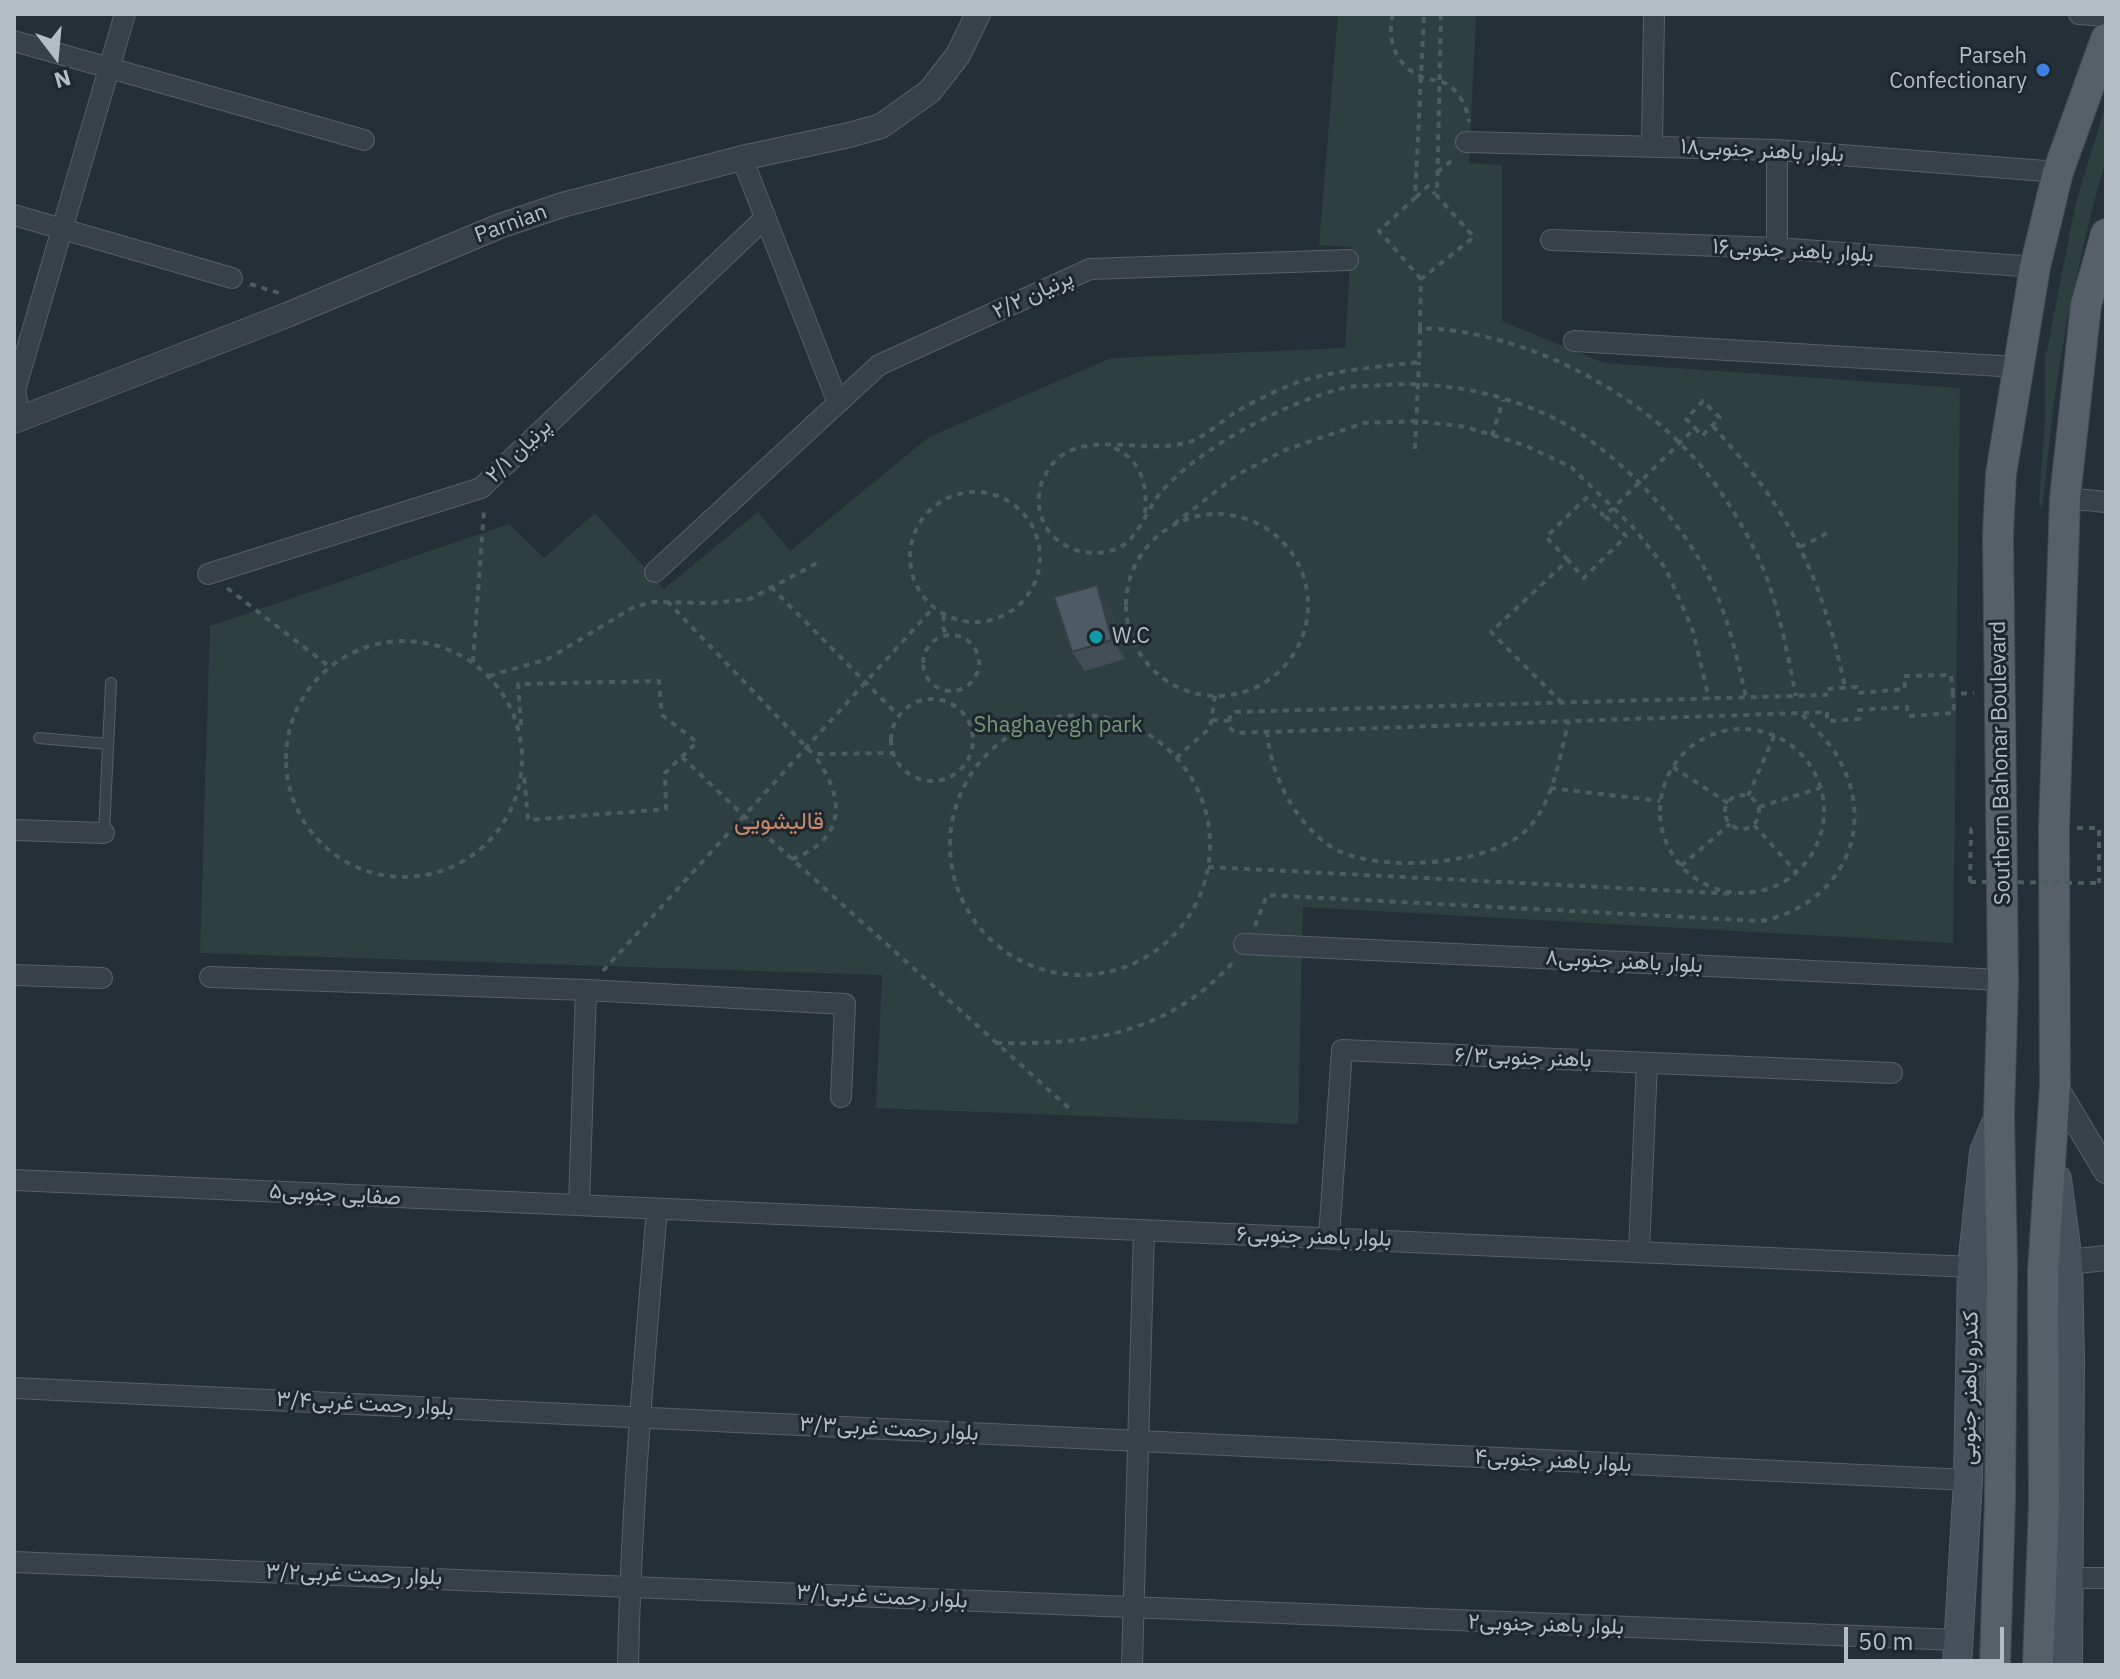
<!DOCTYPE html>
<html>
<head>
<meta charset="utf-8">
<style>
	body { margin:0 }
	#map { position:relative; width:2120px; height:1679px; overflow:hidden; background:#252f38; font-family:"IBM Plex Sans",sans-serif }
	canvas { display:block }
	.frame { position:absolute; inset:0; border:16px solid #b4bcc5; pointer-events:none }
	.north { position:absolute; left:16px; top:16px; width:80px; height:80px; -webkit-text-stroke:6px #1e262e; paint-order:stroke; rotate:164deg; font-size:22px; font-weight:700; line-height:32px; text-align:center; color:#b4bcc5 }
	.north::after { content:''; display:block; margin:auto; width:28px; height:36px; background:#b4bcc5; clip-path:polygon(50% 0,100% 100%,50% 72%,0 100%) }
	.scale { position:absolute; left:1844px; top:1627px; width:160px; height:36px; box-sizing:border-box; border:4px solid #b4bcc5; border-top:0; padding-left:10px; font-size:24px; line-height:28px; white-space:nowrap; color:#b4bcc5; -webkit-text-stroke:6px #1e262e; paint-order:stroke }
</style>
</head>
<body>
<div id="map">
<canvas width="2120" height="1679"></canvas>
<div class="frame"></div>
<div class="north">N</div>
<div class="scale">50 m</div>
</div>
<script>
const g = document.querySelector('canvas').getContext('2d');
g.lineJoin = 'round';
function fill(path, color) { g.fillStyle = color; g.fill(path, 'evenodd'); }
function strokePath(path, color, width, dash) { g.strokeStyle = color; g.lineWidth = width; g.lineCap = dash ? 'butt' : 'round'; g.setLineDash(dash || []); g.stroke(path); }
function drawText(font, color, halo, rows, align = 'center') {
  g.font = font + ' "IBM Plex Sans",Vazirmatn,sans-serif'; g.lineWidth = 6; g.setLineDash([]); g.textBaseline = 'middle'; g.strokeStyle = halo; g.fillStyle = color; for (const [text, x, y, turn = 0] of rows) {
    g.save(); g.translate(x, y); g.rotate((+turn || 0) * Math.PI / 180); g.textAlign = isNaN(turn) ? turn : align; if (halo) g.strokeText(text, 0, 0); g.fillText(text, 0, 0); g.restore();
  }
}
fill(new Path2D(`
	M 1338,14 L 1476,14 L 1469,163 L 1502,165 L 1502,321 L 1604,363 L 1960,388 L 1953,943 L 1303,907 L 1298,1124 L 876,1108 L 882,975 L 200,953 L 210,626 L 509,524 L 544,558 L 595,513 L 664,589 L 758,512 L 790,551 L 929,437 L 1111,358 L 1345,348 L 1351,247 L 1319,245 Z
	M 2106,104 L 2106,159 L 2091,213 L 2067,320 L 2054,401 L 2042,510 L 2039,502 L 2045,419 L 2045,360 L 2076,202 Z`), '#2d403f');
const service = new Path2D(`
	M 39,738 L 108,744
	M 104,833 L 111,683`);
const minor = new Path2D(`
	M 2079,14 L 2106,16
	M 14,41 L 364,140
	M 1466,142 L 1777,150 L 2058,172
	M 1652,146 L 1654,14
	M 742,158 L 838,403
	M 14,215 L 232,278
	M 1551,240 L 1777,248 L 2035,267
	M 1777,248 L 1777,150
	M 1574,341 L 2018,367
	M 20,418 L 15,390 L 125,14
	M 2065,498 L 2106,502
	M 655,572 L 879,365 L 1090,269 L 1348,260
	M 208,574 L 481,488 L 765,218
	M 14,830 L 104,833
	M 1244,944 L 2003,980
	M 14,975 L 102,978
	M 210,977 L 586,990 L 845,1004 L 841,1097
	M 14,1180 L 1972,1267
	M 579,1205 L 586,990
	M 1329,1237 L 1342,1050 L 1892,1073
	M 1639,1251 L 1647,1063
	M 14,1388 L 1968,1480
	M 14,1562 C 662,1587 1310,1616 1958,1640
	M 2070,1578 L 2106,1578
	M 628,1665 C 631,1512 644,1361 657,1209
	M 1132,1665 L 1144,1230`);
const tertiary = new Path2D(`
	M 14,421 L 287,315 L 500,226 L 562,205 L 742,158 L 849,135 L 881,126 L 930,91 L 958,55 L 978,14
	M 2055,1086 L 2106,1171
	M 2068,1262 L 2106,1258`);
const secondary = new Path2D(`
	M 2057,1179 L 2068,1262 L 2070,1360 L 2068,1665
	M 1957,1665 L 1968,1480 L 1972,1267 L 1984,1152 L 1999,1116`);
const primary = new Path2D(`
	M 1995,1665 L 2000,1501 L 2002,1267 L 1999,1115 L 2003,980 L 1998,534 L 2001,474 L 2035,267 L 2058,172 L 2106,39
	M 2038,1665 L 2044,1505 L 2043,1272 L 2055,1086 L 2054,829 L 2065,498 L 2086,305 L 2106,234`);
strokePath(service, '#575f67', 12);
strokePath(minor, '#575f67', 22);
strokePath(tertiary, '#575f67', 26);
strokePath(secondary, '#575f67', 30);
strokePath(primary, '#424a52', 32);
strokePath(new Path2D(`
	M 1393,14 C 1386,40 1396,66 1422,77 C 1430,80 1439,80 1447,84 C 1460,92 1467,108 1469,122
	M 1441,14 L 1437,196 L 1474,237 L 1421,279 L 1420,328 C 1522,330 1643,392 1706,472 C 1725,496 1744,527 1757,555 C 1778,599 1786,648 1796,696
	M 1437,172 L 1454,159
	M 1416,197 L 1428,186 L 1435,194
	M 1421,279 L 1379,231 L 1415,198 L 1424,14
	M 250,284 L 279,293
	M 1420,328 L 1419,362 C 1371,368 1321,370 1276,391 C 1264,397 1251,403 1239,410 C 1222,420 1204,439 1185,443 C 1136,456 1066,421 1042,482 C 1037,495 1038,511 1044,523 C 1056,549 1090,559 1116,549 C 1140,539 1146,508 1163,490 C 1202,446 1287,402 1344,388 C 1357,385 1372,386 1386,385 C 1438,381 1495,392 1543,413 C 1603,439 1666,503 1699,559 C 1725,602 1735,649 1746,697
	M 1713,426 C 1737,454 1762,482 1781,514 C 1814,567 1833,627 1845,688
	M 1492,436 L 1503,400
	M 1114,448 C 1141,459 1148,486 1145,513
	M 1415,449 L 1419,362
	M910 557a65 65 0 1 1 130 0a65 65 0 1 1-130 0Z
	M1126 605a91 91 0 1 1 182 0a91 91 0 1 1-182 0Z
	M 1174,524 L 1237,475 L 1285,450 L 1364,423 L 1417,421 L 1466,427 L 1524,445 L 1571,467 L 1633,527 L 1666,569 L 1693,631 L 1709,699
	M 1800,547 L 1830,532
	M 1568,560 L 1546,537 L 1586,498 L 1604,516
	M 771,587 L 899,716
	M 227,588 L 330,667
	M 667,601 L 813,754 L 893,753
	M 944,615 L 943,627 L 946,635
	M923 663a28 28 0 1 1 56 0a28 28 0 1 1-56 0Z
	M286 759a118 118 0 1 1 236 0a118 118 0 1 1-236 0Z
	M 473,662 L 484,509
	M 489,676 L 548,659 L 632,608 L 652,602 L 712,603 L 750,599 L 819,562
	M 1953,694 L 1951,675 L 1904,676 L 1905,689 L 1858,693 L 1857,687 L 1825,689 L 1826,695 L 1235,712 L 1230,715 L 1229,726 L 1232,730 L 1238,733 L 1827,712 L 1827,721 L 1859,719 L 1859,710 L 1907,707 L 1908,716 L 1954,713 L 1953,694 L 1974,693
	M891 740a41 41 0 1 1 82 0a41 41 0 1 1-82 0Z
	M 1562,703 L 1491,632 L 1568,560 L 1584,578 L 1626,536 L 1605,516 L 1695,428 L 1702,436 L 1720,418 L 1703,401 L 1686,419 L 1695,428
	M950 845a130 130 0 1 1 260 0a130 130 0 1 1-260 0Z
	M 1212,720 L 1229,721
	M 521,725 L 518,684 L 659,681 L 662,715 L 697,742 L 665,773 L 666,809 L 528,820 L 524,773
	M1660 811a82 82 0 1 1 164 0a82 82 0 1 1-164 0Z
	M 1267,731 C 1270,773 1294,822 1330,846 C 1372,874 1485,866 1523,833 C 1553,808 1559,757 1569,721
	M 682,757 L 743,815 L 1070,1109
	M 1176,758 L 1210,728 L 1215,696
	M 1673,767 L 1728,803
	M 1550,788 L 1660,801
	M1725 812a17 17 0 1 1 34 0a17 17 0 1 1-34 0Z
	M 1748,796 L 1774,736
	M 1759,807 L 1820,788
	M 1754,825 L 1796,872
	M 2077,828 L 2099,828 L 2099,883
	M 792,859 C 848,839 845,795 813,754
	M 1681,866 L 1730,824
	M 1208,867 L 1736,894
	M 1970,882 L 1971,829 L 1975,829
	M 1255,926 L 1267,895 L 1761,921 C 1838,906 1878,832 1840,761 C 1831,743 1814,728 1801,713
	M 603,971 L 934,607
	M 996,1043 C 1089,1045 1169,1034 1234,961`), '#4c5d5e', 4, [6, 6]);
strokePath(service, '#384149', 10);
strokePath(minor, '#384149', 20);
strokePath(tertiary, '#384149', 24);
strokePath(secondary, '#47515c', 28);
strokePath(primary, '#576069', 30);
strokePath(new Path2D(`
	M 1970,882 L 2099,883`), '#4c5d5e', 4, [6, 6]);
fill(new Path2D(`
	M 1110,604 L 1125,659 L 1085,671 L 1072,652 Z`), '#434d56');
fill(new Path2D(`
	M 1097,585 L 1110,604 L 1125,659 L 1112,640 Z`), '#373f46');
const building = new Path2D(`
	M 1097,585 L 1112,640 L 1072,652 L 1054,597 Z`);
fill(building, '#4e5a64');
strokePath(building, '#373f46', 2);
for (const [x, y, r, color] of [
	[2043,70,8,"#3f7fe0"],
	[1096,637,8,"#0f9aa8"]
]) { const dot = new Path2D(); dot.arc(x, y, r, 0, 2 * Math.PI); g.fillStyle = color; g.fill(dot); strokePath(dot, '#1e262e', 3); }
drawText('22px', '#b4bcc5', '#1e262e', [
	["Parseh",2027,57],
	["Confectionary",2027,82],
	["W.C",1112,637,"left"]
], 'right');
drawText('22px', '#b4bcc5', '#1e262e', [
	["۱۸بلوار باهنر جنوبی",1762,151,3],
	["Parnian",511,224,-20],
	["بلوار باهنر جنوبی۱۶",1793,251,3],
	["پرنیان ۲/۲",1033,295,-25],
	["پرنیان ۲/۱",519,451,-44],
	["Southern Bahonar Boulevard",2001,763,-91],
	["۸بلوار باهنر جنوبی",1624,962,3],
	["۶/۳باهنر جنوبی",1523,1058,2],
	["صفایی جنوبی۵",335,1195,3],
	["بلوار باهنر جنوبی۶",1314,1237,2],
	["کندرو باهنر جنوبی",1970,1388,-89],
	["بلوار رحمت غربی۳/۴",365,1404,3],
	["بلوار رحمت غربی۳/۳",889,1429,3],
	["بلوار باهنر جنوبی۴",1553,1461,3],
	["بلوار رحمت غربی۳/۲",354,1575,2],
	["بلوار رحمت غربی۳/۱",882,1597,3],
	["بلوار باهنر جنوبی۲",1546,1625,2]
]);
drawText('22px', '#75987a', '#1e262e', [
	["Shaghayegh park",1058,726]
]);
drawText('24px', '#c78b6c', '#1e262e', [
	["قالیشویی",779,822]
]);
</script>
</body>
</html>
